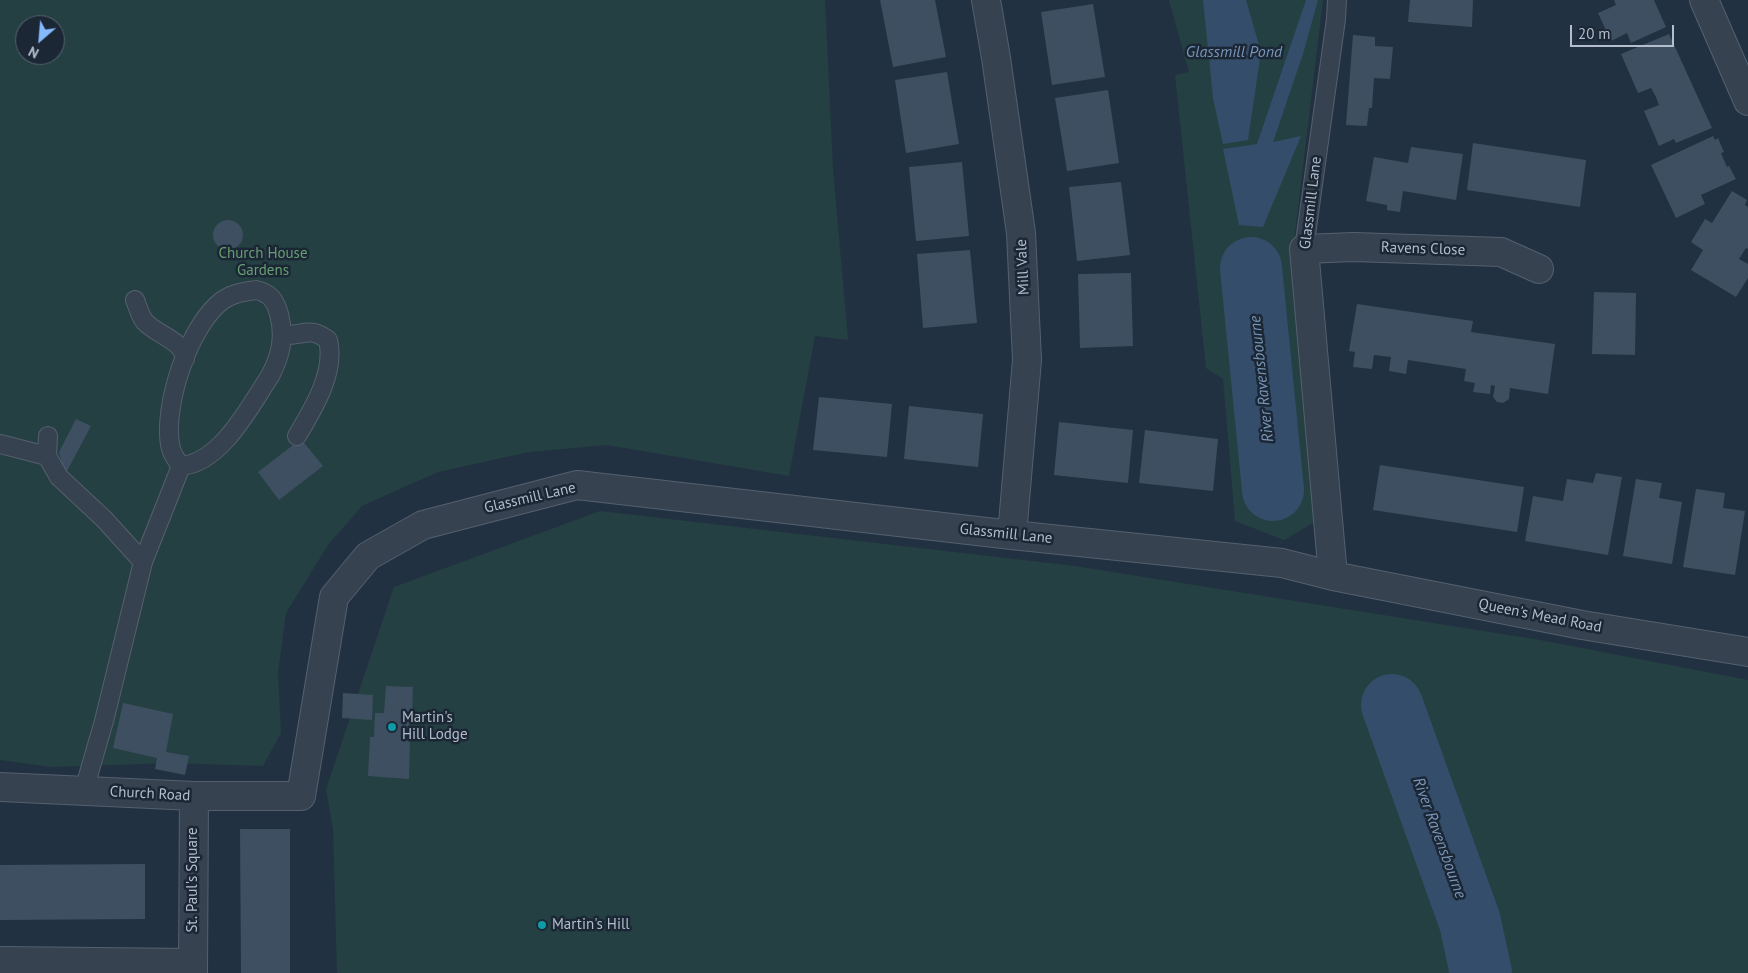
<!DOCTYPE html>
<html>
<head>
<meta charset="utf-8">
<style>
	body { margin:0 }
	#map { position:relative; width:1748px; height:973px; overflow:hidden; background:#223141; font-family:"PT Sans",sans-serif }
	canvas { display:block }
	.north { position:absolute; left:15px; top:15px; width:50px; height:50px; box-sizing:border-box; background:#1c2736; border:1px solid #586372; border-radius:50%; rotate:207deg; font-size:14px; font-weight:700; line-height:20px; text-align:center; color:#b3bdcb }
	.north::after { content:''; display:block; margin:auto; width:18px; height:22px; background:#84b8ff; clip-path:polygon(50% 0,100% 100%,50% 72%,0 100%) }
	.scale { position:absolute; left:1570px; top:25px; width:104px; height:22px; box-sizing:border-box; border:2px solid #b3bdcb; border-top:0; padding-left:6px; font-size:15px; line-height:18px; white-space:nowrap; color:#b3bdcb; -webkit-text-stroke:4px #1c2736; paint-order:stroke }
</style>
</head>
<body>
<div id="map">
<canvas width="1748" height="973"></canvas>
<div class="north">N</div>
<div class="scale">20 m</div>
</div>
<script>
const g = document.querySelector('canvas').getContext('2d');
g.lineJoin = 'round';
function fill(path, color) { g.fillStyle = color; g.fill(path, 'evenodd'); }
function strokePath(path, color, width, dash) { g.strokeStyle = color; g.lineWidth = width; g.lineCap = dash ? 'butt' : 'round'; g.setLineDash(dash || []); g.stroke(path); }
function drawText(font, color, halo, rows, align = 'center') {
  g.font = font + ' "PT Sans",sans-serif'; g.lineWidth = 5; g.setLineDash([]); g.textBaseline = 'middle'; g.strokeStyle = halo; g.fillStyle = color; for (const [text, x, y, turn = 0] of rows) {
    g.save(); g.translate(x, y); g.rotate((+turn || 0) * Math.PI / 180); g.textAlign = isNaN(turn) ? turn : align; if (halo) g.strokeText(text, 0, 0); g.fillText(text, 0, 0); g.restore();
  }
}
fill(new Path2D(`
	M 0,0 L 825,0 L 833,169 L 848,340 L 815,336 L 789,476 L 607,445 L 529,452 L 438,472 L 362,506 L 328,545 L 286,613 L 278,672 L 281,733 L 263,766 L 171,763 L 52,767 L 0,760 ZM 25,25 L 55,25 L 55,55 L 25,55 Z
	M 1169,0 L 1323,0 L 1293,250 L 1318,520 L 1284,540 L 1235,521 L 1223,379 L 1206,368 L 1175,75 L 1189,72 Z
	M 600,511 L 1075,566 L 1540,640 L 1748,680 L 1748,973 L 337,973 L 333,829 L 326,789 L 394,587 Z`), '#244042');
fill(new Path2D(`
	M 1203,0 L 1246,0 L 1261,52 L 1248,140 L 1223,144 L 1213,98 Z
	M 1306,0 L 1318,0 L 1303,54 L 1273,142 L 1301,136 L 1263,227 L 1239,225 L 1223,149 L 1257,144 Z`), '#344d6a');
strokePath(new Path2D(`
	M 1251,268 L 1273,490
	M 1392,705 L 1470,922 L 1481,973`), '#344d6a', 62);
fill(new Path2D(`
	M 880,0 L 935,0 L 946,57 L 893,67 Z
	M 1410,0 L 1473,0 L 1472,27 L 1408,22 Z
	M 1614,0 L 1654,0 L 1666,27 L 1631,43 L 1627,33 L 1611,41 L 1598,13 L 1616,5 Z
	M 1093,4 L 1105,77 L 1052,85 L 1041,12 Z
	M 1669,34 L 1712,128 L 1676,143 L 1674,139 L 1659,146 L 1644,111 L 1659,105 L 1656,97 L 1651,88 L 1638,93 L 1621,54 Z
	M 1353,35 L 1375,37 L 1375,46 L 1393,47 L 1390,79 L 1374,78 L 1372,108 L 1369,108 L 1367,126 L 1346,125 Z
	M 947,72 L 959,144 L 906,153 L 895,80 Z
	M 1108,90 L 1119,163 L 1067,171 L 1055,98 Z
	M 1713,136 L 1715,140 L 1718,138 L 1724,152 L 1721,153 L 1727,167 L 1729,166 L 1736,179 L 1701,195 L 1705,204 L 1676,218 L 1651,165 Z
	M 1473,143 L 1586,160 L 1580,207 L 1467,190 Z
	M 1411,147 L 1463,154 L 1456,200 L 1403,191 L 1400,212 L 1387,210 L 1387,205 L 1366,201 L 1374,157 L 1408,163 Z
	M 962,162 L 969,236 L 916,241 L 909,167 Z
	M 1121,182 L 1130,255 L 1077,261 L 1069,187 Z
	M 1732,191 L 1747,200 L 1745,205 L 1748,207 L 1748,249 L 1746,248 L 1739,259 L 1748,264 L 1748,278 L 1736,297 L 1691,270 L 1703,250 L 1691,242 L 1705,219 L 1712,223 Z
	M213 235a15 15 0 1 1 30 0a15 15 0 1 1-30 0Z
	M 970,250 L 977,323 L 923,328 L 917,254 Z
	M 1131,273 L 1133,346 L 1080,348 L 1078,274 Z
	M 1594,292 L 1636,293 L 1635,355 L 1592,354 Z
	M 1357,304 L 1473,321 L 1471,332 L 1555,344 L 1548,394 L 1510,388 L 1509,399 L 1503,403 L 1497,402 L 1493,397 L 1495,386 L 1491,385 L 1490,394 L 1473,392 L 1475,383 L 1464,381 L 1466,369 L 1408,360 L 1406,374 L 1389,371 L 1391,357 L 1374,355 L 1372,369 L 1353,367 L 1355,352 L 1349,351 Z
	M 819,397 L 892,404 L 887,457 L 813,450 Z
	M 909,406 L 983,414 L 978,467 L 904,459 Z
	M 76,419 L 91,426 L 65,475 L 59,452 Z
	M 1059,422 L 1133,430 L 1128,483 L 1054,475 Z
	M 1145,430 L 1218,439 L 1213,491 L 1139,483 Z
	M 301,439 L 323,466 L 279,500 L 258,472 Z
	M 1380,465 L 1524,487 L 1517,532 L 1373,510 Z
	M 1596,473 L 1622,477 L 1608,555 L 1525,541 L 1533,496 L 1563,501 L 1567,479 L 1593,483 Z
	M 1636,479 L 1662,483 L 1659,498 L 1682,502 L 1672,564 L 1623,556 Z
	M 1696,489 L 1725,493 L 1723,508 L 1745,511 L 1735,575 L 1683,567 Z
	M 386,686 L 413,687 L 412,717 L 410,717 L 408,739 L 410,739 L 409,779 L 368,776 L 370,737 L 374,737 L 375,713 L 384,713 Z
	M 343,693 L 373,695 L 372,720 L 342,718 Z
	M 123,703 L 173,714 L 166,752 L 189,756 L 185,775 L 155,769 L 157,758 L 113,748 Z
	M 240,829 L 290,829 L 290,973 L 241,973 Z
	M 145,864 L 145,919 L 0,920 L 0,865 Z`), '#3e4f61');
const service = new Path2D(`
	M 1304,249 L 1336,19 L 1337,0
	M 256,290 C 270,293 275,300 279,314 C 285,337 281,355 270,376 C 250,406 221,463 181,466 C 177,461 173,456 171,449 C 161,410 189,324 223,300 C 233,293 244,292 256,290 Z
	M 135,300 C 138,307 140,316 145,322 C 157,335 183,340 185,359
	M 283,335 C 303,336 309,326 328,340 C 336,372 313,409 297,436
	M 0,444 L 47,456 L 59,477 L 104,519 L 143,562
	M 47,456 L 48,436
	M 84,790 L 104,721 L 143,562 L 181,466`);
const minor = new Path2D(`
	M 986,0 L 996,58 L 1021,233 L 1027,360 L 1012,535
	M 1704,0 L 1748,101
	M 1333,576 L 1304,249 L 1354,247 L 1501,252 L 1539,269
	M 0,787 L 194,796 L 301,796 L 334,597 L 368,556 L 423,525 L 577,485 L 1012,535 L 1282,563 L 1333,576 L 1582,625 L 1748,652
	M 0,961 L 193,963
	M 193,973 L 194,796`);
strokePath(service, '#55606e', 20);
strokePath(minor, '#55606e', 30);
strokePath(service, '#374251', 18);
strokePath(minor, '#374251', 28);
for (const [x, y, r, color] of [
	[392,727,5,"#0f9aa8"],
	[542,925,5,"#0f9aa8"]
]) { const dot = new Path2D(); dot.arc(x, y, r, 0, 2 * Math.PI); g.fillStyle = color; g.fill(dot); strokePath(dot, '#1c2736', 2); }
drawText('15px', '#b3bdcb', '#1c2736', [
	["Glassmill Lane",1311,203,-83],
	["Ravens Close",1423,249,2],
	["Mill Vale",1023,267,-93],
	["Glassmill Lane",530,498,-13],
	["Glassmill Lane",1006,534,6],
	["Queen's Mead Road",1540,616,11],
	["Church Road",150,794,3],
	["St. Paul's Square",193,880,-90]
]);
drawText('15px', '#689f72', '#1c2736', [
	["Church House",263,254],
	["Gardens",263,271]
]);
drawText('15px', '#b3bdcb', '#1c2736', [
	["Martin's",402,718],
	["Hill Lodge",402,735],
	["Martin's Hill",552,925]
], 'left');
drawText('italic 16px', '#7895b6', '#1c2736', [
	["Glassmill Pond",1234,52],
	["River Ravensbourne",1262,379,-96],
	["River Ravensbourne",1439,838,70]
]);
</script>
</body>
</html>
